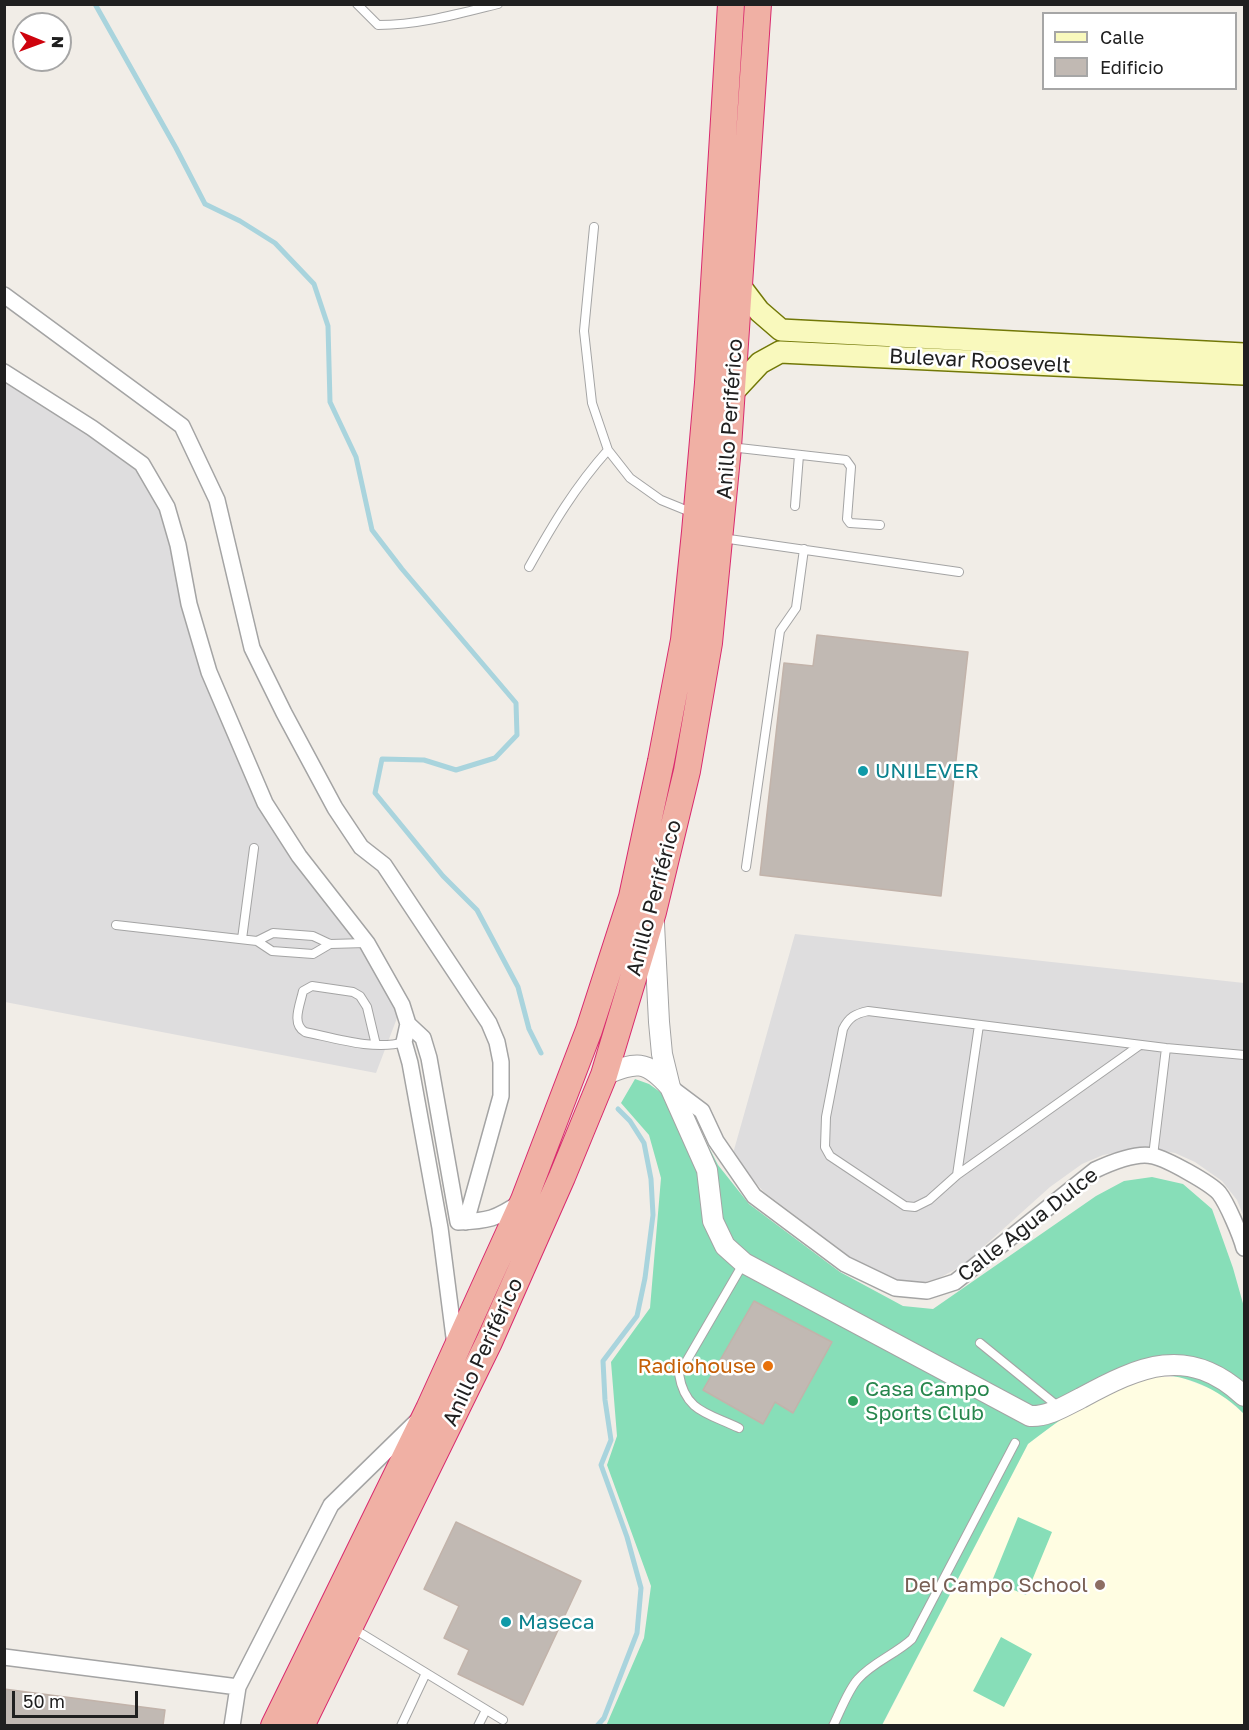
<!DOCTYPE html>
<html>
<head>
<meta charset="utf-8">
<style>
	body { margin:0 }
	#map { position:relative; width:1249px; height:1730px; overflow:hidden; background:#f1ede7; font-family:"Golos Text",sans-serif }
	canvas { display:block }
	.frame { position:absolute; inset:0; border:6px solid #202020; pointer-events:none }
	.legend { position:absolute; left:1042px; top:12px; width:195px; height:78px; box-sizing:border-box; background:#fff; border:2px solid #a6a6a6; margin:0; padding:8px 10px; list-style:none; font-size:18px; color:#202020 }
	.legend li { display:flex; align-items:center; gap:12px; height:30px }
	.legend b { width:30px; border:2px solid #a6a6a6 }
	.north { position:absolute; left:12px; top:12px; width:60px; height:60px; box-sizing:border-box; background:#fff; border:2px solid #a6a6a6; border-radius:50%; rotate:91deg; font-size:16px; font-weight:700; line-height:24px; text-align:center; color:#202020 }
	.north::after { content:''; display:block; margin:auto; width:21px; height:27px; background:#ce030d; clip-path:polygon(50% 0,100% 100%,50% 72%,0 100%) }
	.scale { position:absolute; left:12px; top:1691px; width:126px; height:27px; box-sizing:border-box; border:3px solid #202020; border-top:0; padding-left:8px; font-size:18px; line-height:21px; white-space:nowrap; color:#202020; -webkit-text-stroke:4px #fff; paint-order:stroke }
</style>
</head>
<body>
<div id="map">
<canvas width="1249" height="1730"></canvas>
<div class="frame"></div>
<ul class="legend">
<li><b style="height:8px;background:#f9f9bd"></b>Calle</li>
<li><b style="height:16px;background:#c1b9b3"></b>Edificio</li>
</ul>
<div class="north">N</div>
<div class="scale">50 m</div>
</div>
<script>
const g = document.querySelector('canvas').getContext('2d');
g.lineJoin = 'round';
function fill(path, color) { g.fillStyle = color; g.fill(path, 'evenodd'); }
function strokePath(path, color, width, dash) { g.strokeStyle = color; g.lineWidth = width; g.lineCap = dash ? 'butt' : 'round'; g.setLineDash(dash || []); g.stroke(path); }
function drawText(font, color, halo, rows, align = 'center') {
  g.font = font + ' "Golos Text",sans-serif'; g.lineWidth = 5; g.setLineDash([]); g.textBaseline = 'middle'; g.strokeStyle = halo; g.fillStyle = color; for (const [text, x, y, turn = 0] of rows) {
    g.save(); g.translate(x, y); g.rotate((+turn || 0) * Math.PI / 180); g.textAlign = isNaN(turn) ? turn : align; if (halo) g.strokeText(text, 0, 0); g.fillText(text, 0, 0); g.restore();
  }
}
fill(new Path2D(`
	M 4,372 L 142,464 L 167,507 L 189,604 L 265,803 L 402,1005 L 376,1073 L 5,1002 Z
	M 795,934 L 1244,983 L 1244,1217 L 1237,1200 L 1222,1181 L 1195,1162 L 1175,1153 L 1158,1150 L 1135,1149 L 1103,1155 L 1082,1164 L 1050,1187 L 962,1266 L 939,1278 L 918,1284 L 893,1279 L 850,1257 L 764,1192 L 732,1157 Z`), '#deddde');
fill(new Path2D(`
	M 1146,1377 L 1180,1377 L 1219,1392 L 1244,1414 L 1244,1725 L 882,1726 L 1028,1444 L 1062,1418 L 1107,1392 Z`), '#fffde2');
fill(new Path2D(`
	M 635,1079 L 649,1084 L 692,1115 L 718,1165 L 749,1204 L 840,1272 L 903,1306 L 933,1309 L 1096,1196 L 1124,1181 L 1152,1177 L 1183,1184 L 1212,1209 L 1233,1268 L 1244,1307 L 1244,1414 C 1221,1390 1178,1368 1144,1378 C 1101,1390 1063,1417 1028,1444 L 882,1725 L 606,1726 L 644,1638 L 651,1586 L 607,1465 L 617,1436 L 611,1362 L 650,1308 L 661,1178 L 649,1135 L 621,1103 Z
	M 1018,1517 L 1052,1532 L 1026,1595 L 992,1581 Z
	M 1001,1637 L 1032,1654 L 1004,1707 L 973,1691 Z`), '#87deb8');
strokePath(new Path2D(`
	M 95,4 L 176,148 L 205,204 L 240,221 L 275,243 L 314,284 L 328,326 L 330,402 L 356,457 L 372,530 L 402,569 L 516,703 L 517,735 L 495,758 L 456,770 L 424,760 L 382,759 L 375,793 L 443,876 L 477,910 L 518,987 L 529,1029 L 541,1053
	M 597,1726 L 604,1718 L 637,1633 L 641,1588 L 627,1537 L 601,1465 L 611,1440 L 605,1400 L 603,1361 L 637,1316 L 645,1278 L 653,1215 L 651,1179 L 644,1143 L 630,1121 L 618,1109`), '#a9d4dd', 5);
const building = new Path2D(`
	M 817,635 L 968,652 L 941,896 L 760,875 L 784,663 L 813,666 Z
	M 754,1301 L 832,1342 L 793,1413 L 775,1402 L 763,1424 L 703,1390 Z
	M 456,1522 L 581,1581 L 523,1705 L 458,1674 L 469,1650 L 444,1638 L 459,1606 L 424,1589 Z
	M 4,1689 L 165,1710 L 163,1725 L 4,1725 Z`);
fill(building, '#c1b9b3');
strokePath(building, '#c2b3aa', 1.5);
const service = new Path2D(`
	M 357,4 L 378,25 C 419,25 458,14 498,4
	M 594,227 L 584,331 L 592,403 L 608,450 L 630,478 L 661,500 L 693,513
	M 730,447 L 846,460 L 851,467 L 847,519 L 850,523 L 880,525
	M 795,506 L 799,455
	M 722,538 L 959,572
	M 529,567 C 553,524 575,487 608,450
	M 746,867 L 780,631 L 796,608 L 804,549
	M 116,925 L 257,941 L 272,951 L 313,954 L 330,944
	M 242,939 L 254,848
	M 257,941 L 273,933 L 313,936 L 330,944 L 366,943
	M 376,1045 L 367,1007 L 360,996 L 353,992 L 312,986 L 303,991 C 300,1005 291,1024 305,1032 C 334,1038 375,1051 404,1042
	M 1140,1045 L 957,1175 L 929,1200 L 915,1207 L 905,1206 L 830,1156 L 825,1147 L 826,1117 L 843,1029 C 849,1017 855,1014 868,1011 L 1166,1048 L 1244,1055
	M 1153,1156 L 1166,1048
	M 957,1175 L 979,1025
	M 980,1343 L 1060,1408
	M 739,1428 C 708,1413 685,1412 679,1374 L 743,1264
	M 354,1629 L 503,1720
	M 401,1726 L 426,1673
	M 478,1726 L 486,1710
	M 833,1726 C 840,1712 848,1690 858,1679 C 873,1662 896,1654 912,1639 L 1015,1443`);
const minor = new Path2D(`
	M 4,295 L 182,426 L 217,500 L 252,648 L 284,713 L 335,808 L 361,847 L 384,865 L 489,1023 L 497,1042 L 501,1062 L 501,1096 L 466,1222
	M 4,372 L 92,428 L 142,464 L 167,507 L 178,545 L 189,604 L 209,672 L 265,803 L 299,856 L 367,943 L 402,1005 L 408,1024 L 423,1038 L 429,1058 L 458,1222
	M 408,1024 L 404,1042 L 410,1063 L 440,1228 L 455,1345
	M 670,1087 L 702,1111 L 716,1141 L 754,1196 L 845,1264 L 895,1288 L 927,1291 L 955,1282 L 1095,1170 C 1110,1163 1137,1152 1153,1156 C 1167,1159 1210,1183 1219,1193 C 1227,1203 1241,1236 1244,1248
	M 458,1222 C 488,1221 496,1219 521,1202
	M 4,1657 L 238,1687
	M 232,1726 L 238,1687 L 331,1505 L 416,1422`);
const tertiary = new Path2D(`
	M 654,924 L 659,1022 L 662,1054 L 670,1087 L 707,1170 L 713,1221 L 725,1246 L 744,1263 L 1030,1416 C 1048,1417 1065,1406 1081,1398 C 1140,1366 1188,1344 1244,1396
	M 604,1075 C 637,1062 645,1059 670,1087`);
const secondary = new Path2D(`
	M 740,286 L 759,311 L 781,330 L 1244,354
	M 732,393 L 760,363 L 780,352 L 1244,374`);
const trunk = new Path2D(`
	M 274,1726 L 429,1409 L 524,1200 L 589,1030 L 632,897 L 661,761 L 684,640 L 695,532 L 708,383 L 731,4
	M 301,1726 L 489,1342 L 562,1177 L 604,1075 L 653,912 L 687,771 L 709,643 L 728,447 L 758,4`);
strokePath(service, '#a4a4a4', 10);
strokePath(minor, '#a4a4a4', 18);
strokePath(tertiary, '#a4a4a4', 22);
strokePath(secondary, '#727807', 24);
strokePath(trunk, '#d92a6e', 28);
strokePath(service, '#fff', 8);
strokePath(minor, '#fff', 15);
strokePath(tertiary, '#fff', 20);
strokePath(secondary, '#f9f9bd', 21);
strokePath(trunk, '#f0b0a4', 26);
for (const [x, y, r, color] of [
	[863,771,6,"#0f9aa8"],
	[768,1366,6,"#e8710a"],
	[853,1401,6,"#2e9e5b"],
	[1100,1585,6,"#8d6e63"],
	[506,1622,6,"#0f9aa8"]
]) { const dot = new Path2D(); dot.arc(x, y, r, 0, 2 * Math.PI); g.fillStyle = color; g.fill(dot); strokePath(dot, '#fff', 2); }
drawText('21px', '#202020', '#fff', [
	["Bulevar Roosevelt",980,361,3],
	["Anillo Periférico",730,419,-86],
	["Anillo Periférico",654,898,-75],
	["Calle Agua Dulce",1028,1225,-38],
	["Anillo Periférico",483,1352,-65]
]);
drawText('21px', '#0d838f', '#fff', [
	["UNILEVER",875,771],
	["Maseca",518,1622]
], 'left');
drawText('21px', '#c56008', '#fff', [
	["Radiohouse",756,1366]
], 'right');
drawText('21px', '#27864d', '#fff', [
	["Casa Campo",865,1389],
	["Sports Club",865,1413]
], 'left');
drawText('21px', '#785e54', '#fff', [
	["Del Campo School",1088,1585]
], 'right');
</script>
</body>
</html>
